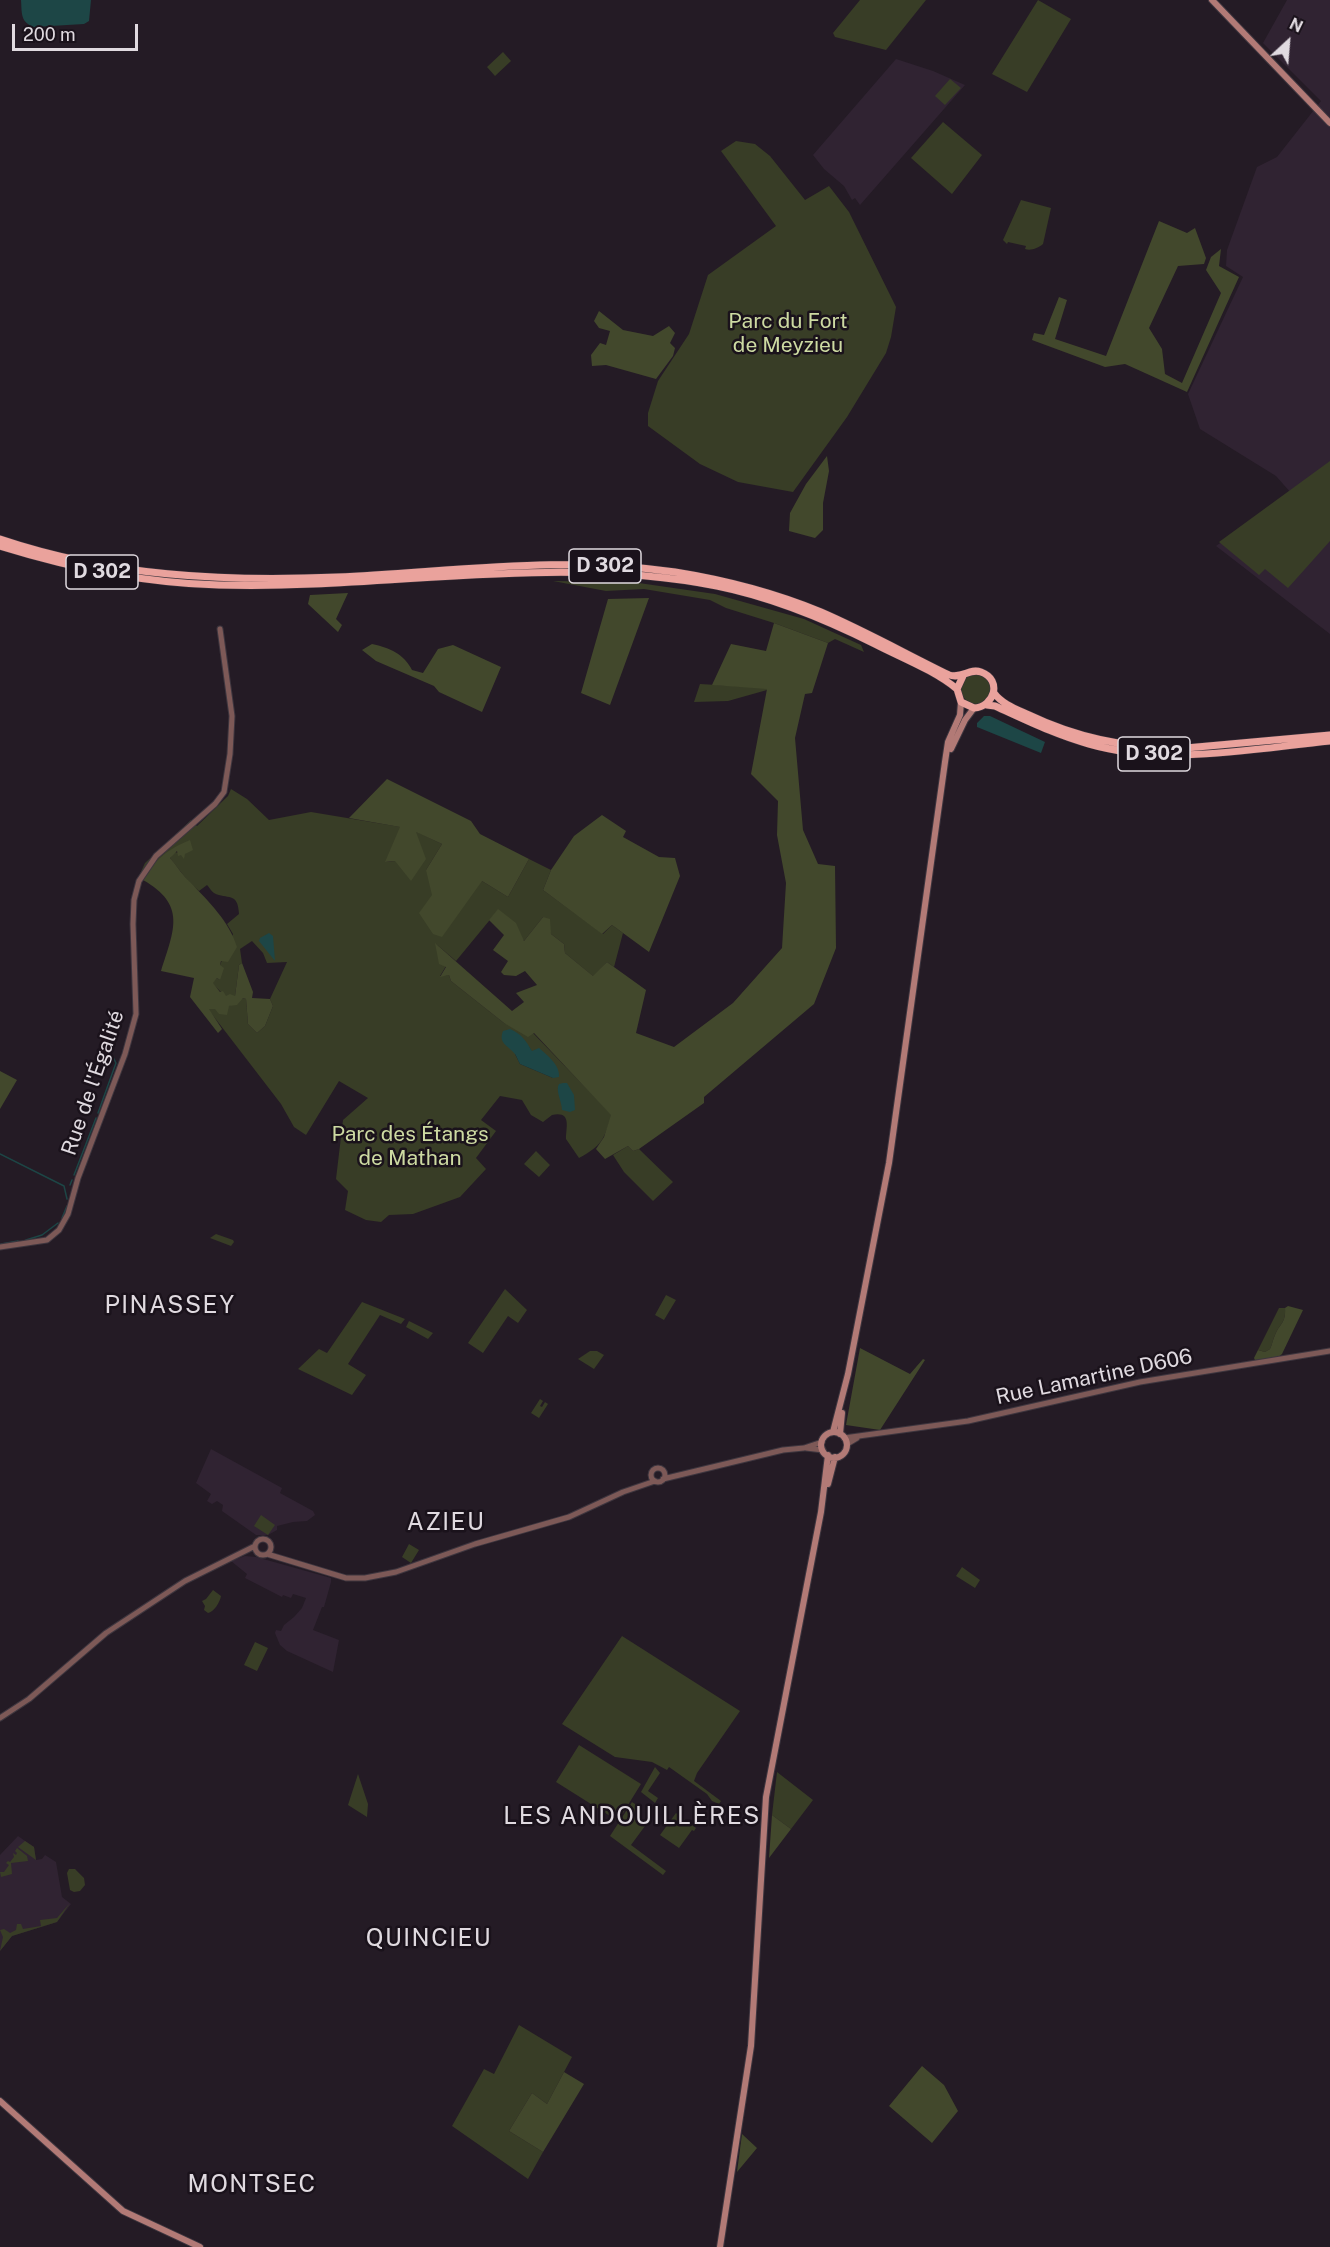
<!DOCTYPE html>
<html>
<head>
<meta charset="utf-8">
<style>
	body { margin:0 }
	#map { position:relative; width:1330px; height:2247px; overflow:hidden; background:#241b25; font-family:"Public Sans",sans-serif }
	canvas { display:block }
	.north { position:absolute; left:1258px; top:12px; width:60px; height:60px; -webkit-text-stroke:4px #1a121b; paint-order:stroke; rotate:26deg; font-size:16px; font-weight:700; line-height:24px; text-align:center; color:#e0dae0 }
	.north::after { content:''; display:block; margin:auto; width:21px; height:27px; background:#e0dae0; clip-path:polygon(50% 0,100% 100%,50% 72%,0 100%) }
	.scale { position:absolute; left:12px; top:24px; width:126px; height:27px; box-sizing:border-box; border:3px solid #e0dae0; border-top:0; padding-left:8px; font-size:18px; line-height:21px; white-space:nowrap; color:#e0dae0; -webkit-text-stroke:4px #1a121b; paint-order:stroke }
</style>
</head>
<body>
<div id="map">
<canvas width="1330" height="2247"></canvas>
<div class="north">N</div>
<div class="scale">200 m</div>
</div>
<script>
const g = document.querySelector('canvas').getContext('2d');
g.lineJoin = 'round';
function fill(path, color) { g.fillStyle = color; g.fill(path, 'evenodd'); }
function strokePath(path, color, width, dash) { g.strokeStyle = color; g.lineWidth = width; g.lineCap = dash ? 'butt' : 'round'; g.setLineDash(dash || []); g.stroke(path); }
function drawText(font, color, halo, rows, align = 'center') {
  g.font = font + ' "Public Sans",sans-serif'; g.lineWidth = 5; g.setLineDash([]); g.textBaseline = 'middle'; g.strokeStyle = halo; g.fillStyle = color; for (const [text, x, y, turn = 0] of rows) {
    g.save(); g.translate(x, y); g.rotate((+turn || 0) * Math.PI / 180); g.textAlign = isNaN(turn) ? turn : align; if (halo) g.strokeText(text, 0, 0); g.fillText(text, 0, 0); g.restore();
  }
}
fill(new Path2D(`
	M 1287,0 L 1330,0 L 1330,634 L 1216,546 L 1291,493 L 1276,476 L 1200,429 L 1188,394 L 1243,277 L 1226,266 L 1227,250 L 1257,167 L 1277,157 L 1321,101 L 1263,43 Z
	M 896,59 L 933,71 L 965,85 L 860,205 L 855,198 L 852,200 L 844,186 L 824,169 L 813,155 Z
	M 211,1449 L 282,1488 L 280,1493 L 313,1511 L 315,1515 L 307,1521 L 293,1522 L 277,1526 L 277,1530 L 268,1535 L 256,1535 L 222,1511 L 223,1505 L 217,1501 L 212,1504 L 207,1501 L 211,1494 L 196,1483 Z
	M 245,1556 L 256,1557 L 331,1578 L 331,1582 L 324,1607 L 322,1607 L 313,1630 L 339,1640 L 333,1672 L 287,1651 L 280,1645 L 275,1633 L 276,1630 L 281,1631 L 284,1625 L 294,1617 L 302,1608 L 306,1598 L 293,1594 L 291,1598 L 283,1595 L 282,1597 L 245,1578 L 247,1574 L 231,1561 Z
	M 18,1836 L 34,1847 L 36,1860 L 42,1859 L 45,1855 L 56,1862 L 62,1897 L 71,1904 L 57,1922 L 12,1936 L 0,1951 L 0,1855 Z`), '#302332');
fill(new Path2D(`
	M 860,0 L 926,0 L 886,50 L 835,37 L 833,33 Z
	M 1038,0 L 1071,19 L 1027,92 L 992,74 Z
	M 503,52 L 511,61 L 495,76 L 487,67 Z
	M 950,79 L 961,88 L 945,105 L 935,96 Z
	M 943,122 L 982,155 L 952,194 L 911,158 Z
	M 736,141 L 755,144 L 770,156 L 805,200 L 829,186 L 849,212 L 896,307 L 891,337 L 886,353 L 847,417 L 793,492 L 738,482 L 700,464 L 648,426 L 648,413 L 658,381 L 689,334 L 708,275 L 776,226 L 721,151 Z
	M 1021,200 L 1051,208 L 1043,244 C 1038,248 1031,251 1025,249 L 1026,246 L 1008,242 L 1007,244 L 1003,240 Z
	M 1330,461 L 1330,541 L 1288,588 L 1265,569 L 1259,575 L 1219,542 Z
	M 553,581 L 632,582 L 715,594 L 804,619 L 861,645 L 864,652 L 835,639 L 828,643 L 774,623 L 726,608 L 710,600 L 644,589 L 606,591 Z
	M961 689a15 15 0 1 1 30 0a15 15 0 1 1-30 0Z
	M 700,684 L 767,688 L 767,690 L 728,701 L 694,702 Z
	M 231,789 L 247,799 L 269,820 L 311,812 L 401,827 L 386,862 L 395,861 L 415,831 L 442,844 L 426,870 L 482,881 L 508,897 L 529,859 L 551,870 L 543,890 L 603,934 L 612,925 L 623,933 L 614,967 L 607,962 L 594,977 L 565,953 L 564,944 L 551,934 L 543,917 L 524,941 L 498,910 L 456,961 L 436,944 L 446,966 L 440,976 L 449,975 L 451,981 L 504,1023 L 533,1033 L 612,1115 C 603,1140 603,1145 579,1158 L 566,1139 C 566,1127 572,1111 552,1115 L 543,1122 L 531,1115 L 522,1100 L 500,1096 L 481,1120 L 496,1131 L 476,1158 L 486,1169 L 460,1197 L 413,1214 L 389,1215 L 381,1222 L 366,1220 L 345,1210 L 348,1191 L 336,1179 L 343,1120 L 368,1098 L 339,1081 L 306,1135 L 294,1127 L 281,1104 L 208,1009 L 229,1006 L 243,998 L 246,999 L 248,1024 L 257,1033 L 265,1026 L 273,1006 L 270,999 L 287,962 L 267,963 L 263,953 L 252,941 L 240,949 L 242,963 L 239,965 L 235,996 L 226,997 L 212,983 L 217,978 L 220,980 L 220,965 L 233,934 L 227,924 L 239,914 C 238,891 227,900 214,893 C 211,891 209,887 207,885 L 199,891 L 188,881 L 170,858 L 174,852 L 185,854 L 189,841 L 149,869 L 143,880 L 138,878 L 145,863 L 191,820 L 197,826 L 228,796 ZM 529,1047 L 532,1052 L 553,1078 L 520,1064 L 515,1054 Z
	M 628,1146 L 633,1151 L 639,1149 L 673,1182 L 653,1201 L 624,1172 L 613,1155 Z
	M 536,1151 L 550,1165 L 539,1177 L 524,1164 Z
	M 216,1234 L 233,1240 L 234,1242 L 231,1246 L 210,1238 Z
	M 505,1289 L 527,1310 L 518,1323 L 508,1316 L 483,1353 L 468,1343 Z
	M 666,1295 L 676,1300 L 664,1320 L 655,1315 Z
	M 362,1302 L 405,1319 L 401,1324 L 380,1315 L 348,1364 L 366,1375 L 352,1395 L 298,1369 L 319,1349 L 327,1353 Z
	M 1279,1308 L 1285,1308 C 1286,1323 1280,1323 1275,1335 C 1273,1339 1272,1345 1270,1349 L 1265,1352 L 1258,1350 Z
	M 409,1321 L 433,1333 L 428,1339 L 406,1327 Z
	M 590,1351 L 597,1351 L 604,1355 L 594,1369 L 578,1359 Z
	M 540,1399 L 543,1401 L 540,1406 L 542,1407 L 545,1402 L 548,1404 L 539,1418 L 531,1413 Z
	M 261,1515 L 275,1525 L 268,1535 L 254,1526 Z
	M 409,1544 L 419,1550 L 411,1563 L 402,1557 Z
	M 962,1567 L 980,1580 L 975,1588 L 956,1576 Z
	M 213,1590 L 221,1596 C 220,1602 214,1612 208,1613 L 204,1610 L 205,1606 L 202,1601 L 206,1599 Z
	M 622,1636 L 740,1711 L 697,1773 L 694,1781 L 721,1801 L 719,1804 L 712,1801 L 707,1794 L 669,1767 L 667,1770 L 652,1762 L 615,1757 L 562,1724 Z
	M 255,1642 L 268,1648 L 257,1671 L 244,1665 Z
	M 579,1745 L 641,1784 L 618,1821 L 556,1782 Z
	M 655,1767 L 660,1773 L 648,1791 L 658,1798 L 655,1803 L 641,1792 Z
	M 777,1772 L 813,1800 L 791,1829 L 772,1815 Z
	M 358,1774 L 368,1804 L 367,1817 L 348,1805 Z
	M 632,1802 L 641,1808 L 641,1812 L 638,1817 L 645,1822 L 643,1825 L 645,1826 L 631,1845 L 666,1871 L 663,1875 L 610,1836 Z
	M 676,1813 L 696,1828 L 694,1831 L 692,1830 L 679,1848 L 660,1835 Z
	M 25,1841 L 34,1847 L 36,1860 L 18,1847 Z
	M 17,1848 L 27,1856 L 28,1861 L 11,1863 L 12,1874 L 1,1877 L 0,1872 L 4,1872 L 9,1865 L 6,1863 L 8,1861 L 10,1862 L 14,1857 L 13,1853 L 16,1855 L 17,1853 L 15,1851 Z
	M 69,1869 L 75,1869 L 84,1878 L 85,1885 L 80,1891 L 74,1892 L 70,1890 L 67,1873 Z
	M 70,1903 L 57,1922 L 12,1936 L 0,1951 L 3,1937 L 0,1930 L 4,1929 L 10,1933 L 16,1930 L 17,1924 L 21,1924 L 23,1929 L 41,1926 L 40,1920 L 57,1918 Z
	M 519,2025 L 572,2057 L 547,2104 L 532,2093 L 509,2131 L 543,2152 L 528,2179 L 452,2126 L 484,2069 L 494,2074 Z`), '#383d26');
fill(new Path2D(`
	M 1159,221 L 1187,233 L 1195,228 L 1206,258 L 1204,264 L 1178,266 L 1149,328 L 1162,349 L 1165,374 L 1182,383 L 1221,293 L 1206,270 L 1211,257 L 1221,249 L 1219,266 L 1239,277 L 1187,392 L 1125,364 L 1105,367 L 1032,340 L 1034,333 L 1044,335 L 1059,297 L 1067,300 L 1055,339 L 1106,356 Z
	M 599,311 L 623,330 L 653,336 L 669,326 L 675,333 L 670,343 L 675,348 L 673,356 L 656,379 L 606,365 L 592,366 L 591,355 L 600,343 L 606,345 L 610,331 L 599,328 L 594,321 Z
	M 827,456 L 829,471 L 823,503 L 823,530 L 815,538 L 789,531 L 790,513 L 806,484 Z
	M 348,593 L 336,619 L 342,625 L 338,632 L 308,604 L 310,595 Z
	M 649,598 L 610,705 L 581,693 L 608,599 Z
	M 774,623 L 828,643 L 812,693 L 805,694 L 795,738 L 803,830 L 818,864 L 835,866 L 836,948 L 814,1004 L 704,1097 L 704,1103 L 639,1149 L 633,1151 L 628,1146 L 605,1159 L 596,1149 L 604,1137 L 611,1115 L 534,1033 L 528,1037 L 504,1023 L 451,981 L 449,975 L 440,977 L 446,967 L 439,964 L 435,943 L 512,1011 L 524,1002 L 516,993 L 537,985 L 525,971 L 516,976 L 504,975 L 501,972 L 508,961 L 493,950 L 504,935 L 489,920 L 498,909 L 516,923 L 524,941 L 543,917 L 550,919 L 551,934 L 564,944 L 565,953 L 593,976 L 607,962 L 646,990 L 636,1033 L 674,1047 L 733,1003 L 782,948 L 786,883 L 777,835 L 778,801 L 751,774 L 767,689 L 712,685 L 731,644 L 766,651 Z
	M 372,644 C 390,648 404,654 412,670 L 423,673 L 438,649 L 453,645 L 501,667 L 482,712 L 439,692 L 434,686 L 376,661 L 362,650 Z
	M 387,779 L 471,821 L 480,834 L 529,859 L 508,897 L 482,881 L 442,937 L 433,934 L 419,913 L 432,895 L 426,870 L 442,844 L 416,832 L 426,859 L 411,881 L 395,861 L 385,862 L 400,827 L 349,818 Z
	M 602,815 L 626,831 L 623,837 L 659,857 L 675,858 L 680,876 L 649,952 L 612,925 L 602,934 L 543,890 L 551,870 L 574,836 Z
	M 190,840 L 193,850 L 185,854 L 184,859 L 181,855 L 178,856 L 177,851 L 170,858 C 177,866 183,876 191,883 C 209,902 229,921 237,947 L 228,962 L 221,961 L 220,965 L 224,968 L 220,980 L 217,978 L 213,983 L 220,992 L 223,991 L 226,996 L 230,994 L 235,996 L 239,965 L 242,963 L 253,992 L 252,998 L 270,999 L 273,1006 L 265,1026 L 257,1033 L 248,1024 L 246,999 L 243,998 L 237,1005 L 229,1006 L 227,1015 L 219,1014 L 215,1009 L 209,1009 L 222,1029 L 218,1033 L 190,997 L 194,978 L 161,971 C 174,930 187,905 143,880 C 154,860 168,849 190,840 Z
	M 0,1071 L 17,1080 L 0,1109 Z
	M 1288,1306 L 1303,1310 L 1282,1354 L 1277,1358 L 1255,1360 L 1254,1358 L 1258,1350 L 1265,1352 L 1270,1349 C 1272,1345 1273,1339 1275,1335 C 1280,1323 1286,1323 1285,1308 Z
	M 860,1348 L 910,1374 L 923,1359 L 925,1360 L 880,1430 L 846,1425 Z
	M 772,1815 L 791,1829 L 769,1858 Z
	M 922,2066 L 944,2085 L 958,2111 L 932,2143 L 889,2106 Z
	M 564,2072 L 584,2084 L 543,2152 L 509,2131 L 532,2093 L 547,2104 Z
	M 742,2134 L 757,2148 L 737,2172 Z`), '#42482c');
fill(new Path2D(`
	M 21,0 L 91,0 L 89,21 L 84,24 L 34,27 C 20,22 22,13 21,0 Z
	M 984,716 L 990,716 L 1045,742 L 1041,753 L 977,727 L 977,723 Z
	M 269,933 L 273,936 L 275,961 L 259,941 L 260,938 Z
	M 510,1029 C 522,1034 526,1041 532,1051 L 539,1048 C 548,1056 560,1065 559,1077 L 553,1078 L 520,1064 C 518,1061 517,1057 515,1054 C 508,1045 498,1044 503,1031 Z
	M 563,1083 L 567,1083 L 574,1095 L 575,1110 L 570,1112 L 562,1110 C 562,1102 555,1090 559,1084 Z`), '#1d4646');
strokePath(new Path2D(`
	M 98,1113 L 116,1063 L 113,1057
	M 0,1154 L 64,1186 L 67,1199
	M 74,1175 L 96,1118
	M 70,1185 L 72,1180
	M 62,1218 L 67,1206
	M 26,1240 L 42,1235 L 58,1223
	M 1,1244 L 18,1241`), '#1d4646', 1.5);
const tertiary = new Path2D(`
	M 0,1247 L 47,1240 L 59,1230 L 68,1214 L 78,1178 L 125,1054 L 136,1014 L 133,924 L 134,900 L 139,881 L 156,856 L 215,804 L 224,792 L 230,754 L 232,716 L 220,629
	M 844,1438 L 968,1421 L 1140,1382 L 1330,1351
	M 847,1444 L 857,1438
	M 806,1448 L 823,1450
	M651 1475a7 7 0 1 1 14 0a7 7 0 1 1-14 0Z
	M 663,1479 L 783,1450 L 804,1448 L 822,1442
	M255 1547a8 8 0 1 1 16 0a8 8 0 1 1-16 0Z
	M 267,1554 L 346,1578 L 365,1578 L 396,1572 L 475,1544 L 569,1517 L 623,1492 L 655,1481
	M 0,1718 L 29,1699 L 106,1633 L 185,1581 L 255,1546`);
const secondary = new Path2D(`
	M 1212,0 L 1330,123
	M 951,749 L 965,720 L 974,708
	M 833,1432 L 848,1374 L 889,1163 L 945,762 L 948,742 L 960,715 L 961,702
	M821 1445a13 13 0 1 1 26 0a13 13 0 1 1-26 0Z
	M 840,1434 L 842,1413
	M 828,1484 L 835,1457
	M 0,2101 L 123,2211 L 200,2247
	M 720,2247 L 751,2046 L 766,1797 L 821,1512 L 828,1455`);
const trunk = new Path2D(`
	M 0,539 C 110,576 223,582 338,577 C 450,572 564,555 675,572 C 725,580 775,593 821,612 C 865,631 906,654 949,675 C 963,679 969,668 981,672 C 1003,680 994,707 974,708 L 961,702 L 957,689 L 963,676
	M 0,546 C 71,568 144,583 219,585 C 385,590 552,553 717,586 C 772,597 825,619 875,644 C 902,658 934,670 957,689
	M 994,693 C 1002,704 1016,709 1029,715 C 1079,739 1130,749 1186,748 L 1330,735
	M 987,705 L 995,706 C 1026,720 1056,735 1089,744 C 1166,766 1251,749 1330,741`);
strokePath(tertiary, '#3e363f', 7);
strokePath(secondary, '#3e363f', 8);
strokePath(trunk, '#3e363f', 8);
strokePath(tertiary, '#7d5957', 5);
strokePath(secondary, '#b27a76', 6);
strokePath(trunk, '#eaa29c', 7);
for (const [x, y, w] of [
	[605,566,72],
	[102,572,72],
	[1154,754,72]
]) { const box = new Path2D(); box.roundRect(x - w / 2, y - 17, w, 34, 4.5); g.fillStyle = '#1a121b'; g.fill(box); strokePath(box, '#e0dae0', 1.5); }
drawText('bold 20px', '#e0dae0', null, [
	["D 302",605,566],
	["D 302",102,572],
	["D 302",1154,754]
]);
drawText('21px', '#cddaa2', '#1a121b', [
	["Parc du Fort",788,322],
	["de Meyzieu",788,346],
	["Parc des Étangs",410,1135],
	["de Mathan",410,1159]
]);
drawText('21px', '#e0dae0', '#1a121b', [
	["Rue de l'Égalité",93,1083,-71],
	["Rue Lamartine D606",1094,1377,-12]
]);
g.letterSpacing = '1.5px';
drawText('24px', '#e0dae0', '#1a121b', [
	["PINASSEY",170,1306],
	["AZIEU",446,1523],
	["LES ANDOUILLÈRES",632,1817],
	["QUINCIEU",429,1939],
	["MONTSEC",252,2185]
]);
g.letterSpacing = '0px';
</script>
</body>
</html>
